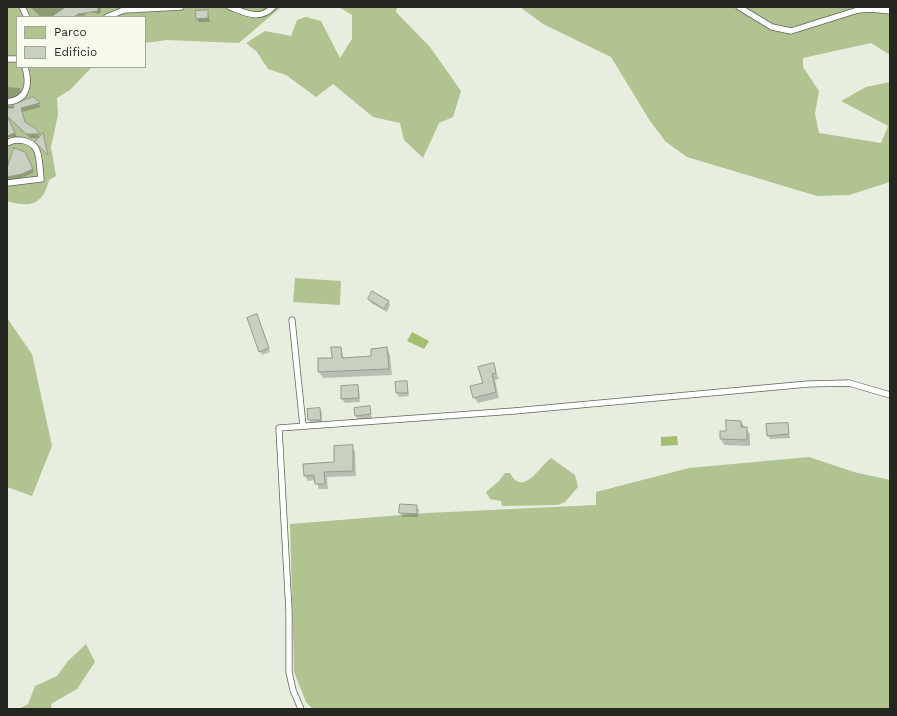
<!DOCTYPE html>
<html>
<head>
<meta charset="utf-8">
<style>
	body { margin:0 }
	#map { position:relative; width:897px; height:716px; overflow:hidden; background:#e8eedf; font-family:"Work Sans",sans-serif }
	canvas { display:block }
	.frame { position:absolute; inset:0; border:8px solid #242620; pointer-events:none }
	.legend { position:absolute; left:16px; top:16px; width:130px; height:52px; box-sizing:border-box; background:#f6fbed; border:1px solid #a2a69b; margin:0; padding:5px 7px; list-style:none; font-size:12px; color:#242620 }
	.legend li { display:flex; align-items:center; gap:8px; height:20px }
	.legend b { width:20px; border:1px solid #a2a69b }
</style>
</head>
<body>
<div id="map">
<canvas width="897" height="716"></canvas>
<div class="frame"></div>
<ul class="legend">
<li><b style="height:11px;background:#b0c390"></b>Parco</li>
<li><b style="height:11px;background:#c9cfc1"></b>Edificio</li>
</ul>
</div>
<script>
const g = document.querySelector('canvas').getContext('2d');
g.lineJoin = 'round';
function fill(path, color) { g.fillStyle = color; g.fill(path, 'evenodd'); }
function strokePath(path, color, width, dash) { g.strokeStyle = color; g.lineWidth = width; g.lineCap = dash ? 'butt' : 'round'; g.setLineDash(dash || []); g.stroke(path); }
fill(new Path2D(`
	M 7,7 L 281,7 L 239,43 L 167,40 L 145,43 L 145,17 L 17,17 L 17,67 L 92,67 L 70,90 L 57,98 L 58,115 L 51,147 L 56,176 L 49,180 C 43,205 30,208 7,201 Z
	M 339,7 L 397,7 L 396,12 L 430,47 L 461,91 L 453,117 L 439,123 L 423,158 L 404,140 L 400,123 L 373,117 L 333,84 L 316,97 L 286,75 L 268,69 L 257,52 L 246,43 L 265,31 L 291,36 L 297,20 L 306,17 L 321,21 L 340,58 L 352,39 L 352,15 Z
	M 520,7 L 890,7 L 890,55 L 871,43 L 803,58 L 803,67 L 819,91 L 815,114 L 819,133 L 881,143 L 888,126 L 841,101 L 866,87 L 890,82 L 890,182 L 849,195 L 817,196 L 687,157 L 666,142 L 650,121 L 611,57 L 543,24 Z
	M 295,278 L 341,281 L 340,305 L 293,302 Z
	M 7,318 L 32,354 L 52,446 L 32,496 L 7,487 Z
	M 809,457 L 854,472 L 890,480 L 890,709 L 313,709 L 306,702 L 294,672 L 290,524 L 427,513 L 596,505 L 596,492 L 689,468 Z
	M 551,458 L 575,475 L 578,487 L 565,502 L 558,505 L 502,506 L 501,501 L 490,499 L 486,492 L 499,481 L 505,473 L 510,473 C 523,498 540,466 551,458 Z
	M 86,644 L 95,662 L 77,689 L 51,704 L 52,709 L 19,709 L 28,704 L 35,686 L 57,676 L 68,661 Z`), '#b0c390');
fill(new Path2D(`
	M 412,332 L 429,341 L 424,349 L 407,341 Z
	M 677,436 L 678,445 L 661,446 L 661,437 Z`), '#a3be71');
fill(new Path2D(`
	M 30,7 L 101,7 L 100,14 L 85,11 L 86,15 L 77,17 L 38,17 L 39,15 Z
	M 207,11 L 210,22 L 199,22 L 196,18 Z
	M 7,87 L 20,88 L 22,92 L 19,98 L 7,103 Z
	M 33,99 L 41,107 L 22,112 L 26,124 L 34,129 L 40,138 L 30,138 L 7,116 L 7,106 L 15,106 Z
	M 7,118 L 17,137 L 7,137 Z
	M 24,153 L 34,172 L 24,177 L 7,181 L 7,167 Z
	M 369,299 L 388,301 L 390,305 L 387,312 L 371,303 Z
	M 259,319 L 270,352 L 262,355 L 260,351 Z
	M 341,348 L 344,359 L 372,357 L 387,348 L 390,355 L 392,375 L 323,378 L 319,372 L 319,359 L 333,359 Z
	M 493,364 L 499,379 L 495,380 L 499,398 L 478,403 L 474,397 L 484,384 Z
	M 406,382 L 409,396 L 399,397 L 397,393 L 396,383 Z
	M 357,386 L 359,390 L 360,402 L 345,403 L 342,399 L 342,387 Z
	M 369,407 L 372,418 L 358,420 L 356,416 Z
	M 320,409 L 322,413 L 322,423 L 311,424 L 308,410 Z
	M 741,422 L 750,434 L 750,446 L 724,445 L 721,439 Z
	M 787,424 L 790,438 L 770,439 L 768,435 Z
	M 352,446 L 355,452 L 356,476 L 327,477 L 328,489 L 319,489 L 316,480 L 308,481 L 305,476 L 335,462 Z
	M 416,506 L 419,510 L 418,517 L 403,517 L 400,513 Z`), '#0003');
const building = new Path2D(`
	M 66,7 L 98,7 L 98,11 L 78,14 L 74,17 L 51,17 Z
	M 208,10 L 208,18 L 196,19 L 195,11 Z
	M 33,97 L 40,103 L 21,108 L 25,122 L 35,128 L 40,134 L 26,134 L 7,116 L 7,108 L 14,108 L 13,105 Z
	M 7,116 L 15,133 L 7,136 Z
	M 43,133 L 48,155 L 35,142 Z
	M 14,148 L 25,152 L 33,169 L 22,174 L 7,177 L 7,168 Z
	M 372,291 L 389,301 L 384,309 L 368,299 Z
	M 257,314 L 269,348 L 259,352 L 247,318 Z
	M 331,347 L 341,347 L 342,358 L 371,356 L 371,349 L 387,347 L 389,369 L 318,372 L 318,358 L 332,358 Z
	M 494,363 L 496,373 L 492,374 L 496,392 L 473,398 L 470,386 L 483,383 L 478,367 Z
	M 407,381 L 408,393 L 396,393 L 395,382 Z
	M 358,385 L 359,398 L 341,399 L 341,386 Z
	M 370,406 L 371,414 L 355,416 L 354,408 Z
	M 320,408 L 321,420 L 308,420 L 307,409 Z
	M 726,420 L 741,421 L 741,427 L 747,427 L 747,440 L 720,439 L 720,431 L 726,431 Z
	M 788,423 L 789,434 L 767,436 L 766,424 Z
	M 353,445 L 353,471 L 324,472 L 325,484 L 315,484 L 314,475 L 304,476 L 303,464 L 334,462 L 334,446 Z
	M 400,504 L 417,505 L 417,514 L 399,513 Z`);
fill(building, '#c9cfc1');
strokePath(building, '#959a8d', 1);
const service = new Path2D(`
	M 22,7 L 27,17
	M 230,7 C 246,13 260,21 273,7
	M 739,7 L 772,27 L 791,31 L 858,10 L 871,9 L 890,11
	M 107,17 L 124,10 L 181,7
	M 7,59 L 17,59
	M 7,102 C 28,100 30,84 25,67
	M 7,143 C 17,137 35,140 38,154 C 40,162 40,171 41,179 L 7,183
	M 292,320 L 303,426
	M 301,709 L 293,690 L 289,672 L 289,612 L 279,428 L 514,411 L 808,384 L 849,383 L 890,395`);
strokePath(service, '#606558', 7);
strokePath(service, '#fff', 5.5);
</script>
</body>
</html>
